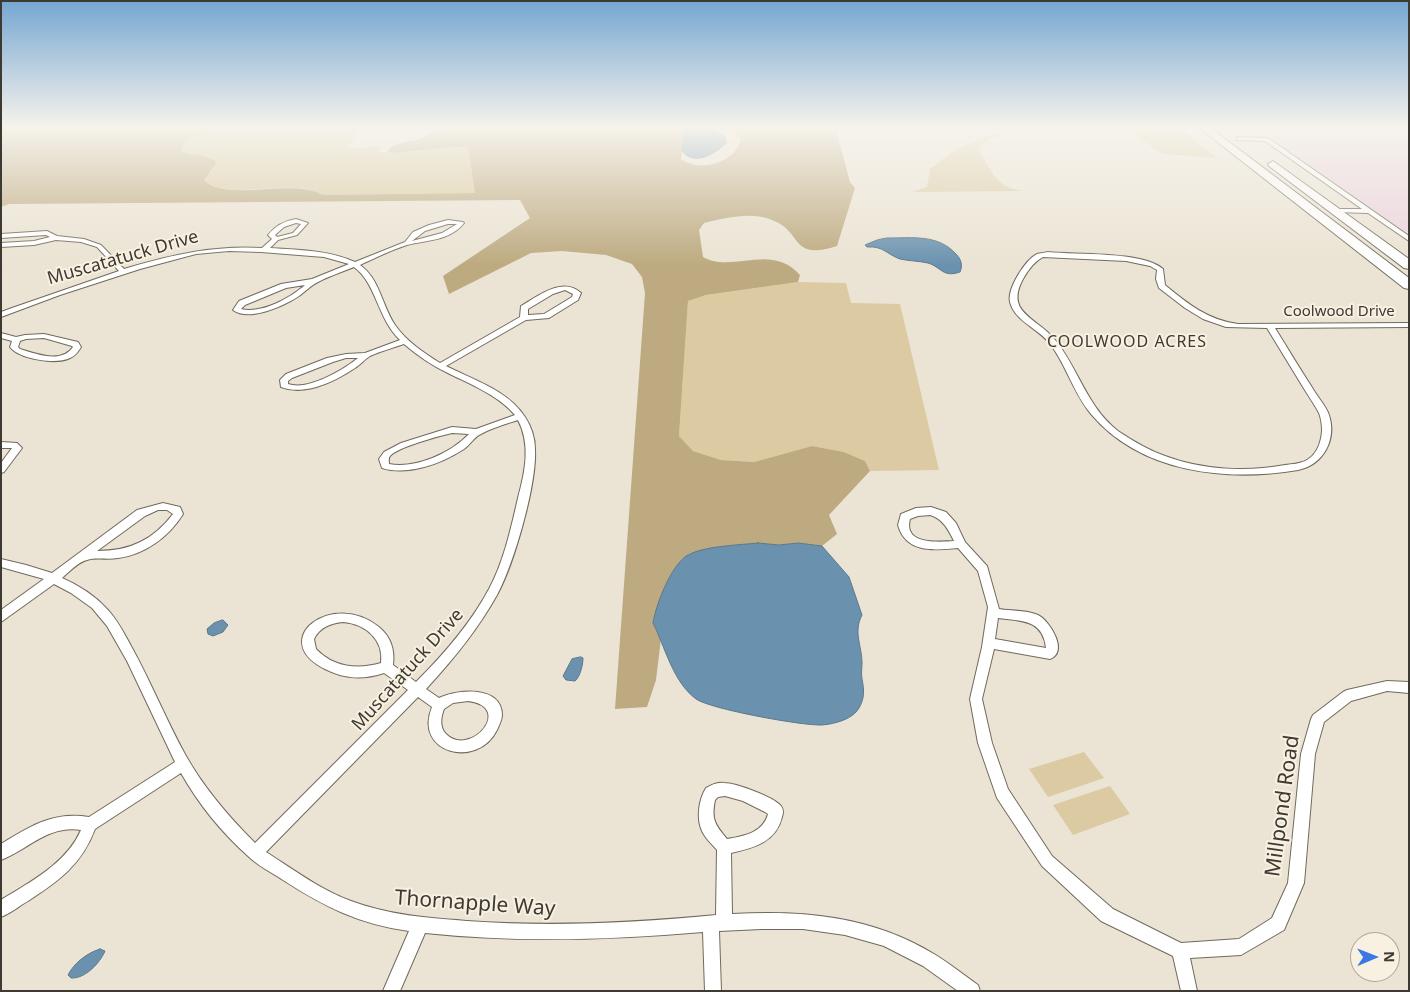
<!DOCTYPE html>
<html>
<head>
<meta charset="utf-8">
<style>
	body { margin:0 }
	#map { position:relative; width:1410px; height:992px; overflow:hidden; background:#ebe4d4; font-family:"Noto Sans",sans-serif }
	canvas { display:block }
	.frame { position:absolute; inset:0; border:2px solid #3d3a34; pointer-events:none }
	.north { position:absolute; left:1350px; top:932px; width:50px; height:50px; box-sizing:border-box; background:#f8f1e1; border:1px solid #ada89c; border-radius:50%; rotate:89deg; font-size:14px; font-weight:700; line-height:20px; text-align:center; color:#3d3a34 }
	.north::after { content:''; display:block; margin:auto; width:18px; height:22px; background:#3c77e6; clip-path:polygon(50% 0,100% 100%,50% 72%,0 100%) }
</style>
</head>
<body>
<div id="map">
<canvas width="1410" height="992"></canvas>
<div class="frame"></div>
<div class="north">N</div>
</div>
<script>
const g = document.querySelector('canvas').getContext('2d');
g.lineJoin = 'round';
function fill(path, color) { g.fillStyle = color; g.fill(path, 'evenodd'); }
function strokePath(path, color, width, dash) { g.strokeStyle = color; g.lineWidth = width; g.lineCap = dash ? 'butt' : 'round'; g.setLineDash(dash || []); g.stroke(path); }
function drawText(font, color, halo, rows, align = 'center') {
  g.font = font + ' "Noto Sans",sans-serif'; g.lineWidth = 4; g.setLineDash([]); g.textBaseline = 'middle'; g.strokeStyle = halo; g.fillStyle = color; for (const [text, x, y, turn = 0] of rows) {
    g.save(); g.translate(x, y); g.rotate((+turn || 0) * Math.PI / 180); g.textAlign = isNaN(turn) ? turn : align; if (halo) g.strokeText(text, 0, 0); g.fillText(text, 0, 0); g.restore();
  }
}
fill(new Path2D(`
	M 1243,126 L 1409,126 L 1409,235 L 1268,137 L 1259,137 Z`), '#ebd3dd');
fill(new Path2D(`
	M 220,126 L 362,126 L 348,147 C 358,151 371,145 382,146 L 378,152 L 394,153 L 457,147 L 468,148 L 475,193 L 323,195 C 291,176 226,203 204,180 L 217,162 C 206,153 194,157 181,151 L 184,142 Z
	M 1143,126 L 1177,126 L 1217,158 L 1163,154 L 1134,135 L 1139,132 Z
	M 994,133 L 1000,135 L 982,144 L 979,148 L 980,152 C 992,172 997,188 1023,191 L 912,192 L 927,187 L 930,169 L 956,149 Z
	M 798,282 L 846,283 L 851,303 L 900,304 L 939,470 L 870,471 L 865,461 L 844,452 L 812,446 L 754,462 L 721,460 L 693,451 L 679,436 L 688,301 L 706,295 Z
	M 1084,752 L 1104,778 L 1048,797 L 1029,769 Z
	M 1110,786 L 1130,814 L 1073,835 L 1053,805 Z`), '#dbcaa2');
fill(new Path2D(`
	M 1,126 L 220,126 L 184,142 L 181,151 C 193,157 206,153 217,162 L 204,180 C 225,203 292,177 323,195 L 475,193 L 468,148 L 457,147 L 394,153 L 387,152 C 394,141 409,143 420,139 C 427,137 430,131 437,130 C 446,127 456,128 465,129 L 465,126 L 681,126 L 685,134 L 681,159 C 700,173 734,163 741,140 L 735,132 L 723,126 L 835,126 L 850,182 L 855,188 L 837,246 C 789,261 804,232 772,220 C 752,211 724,218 704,223 L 699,230 L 703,257 C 733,274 771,242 800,275 L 798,282 L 706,295 L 688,301 L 679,436 L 693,451 L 721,460 L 754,462 L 812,446 L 844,452 L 865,461 L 870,471 L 829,515 L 837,534 L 822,546 L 798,543 L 779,545 L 758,543 L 690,553 L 675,568 L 653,623 L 661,639 L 656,680 L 647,707 L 615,709 L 645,293 L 642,277 L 632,264 L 606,255 L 562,251 L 531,253 L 449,294 L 443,276 L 530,218 L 520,200 L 9,204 L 1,207 Z`), '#bdaa80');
const water = new Path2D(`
	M 681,126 L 708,126 L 725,137 L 727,142 C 716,153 695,167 682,151 L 685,134 Z
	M 887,238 C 912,238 938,234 956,254 C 961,259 963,265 960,272 C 943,278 941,267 928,263 C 919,261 909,261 900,259 C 886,254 884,246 867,247 L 865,245 L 877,240 Z
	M 758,543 L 779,545 L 798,543 L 822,546 L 849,577 L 862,615 C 853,632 862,646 862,663 C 862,668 861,673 862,679 C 864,689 865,698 859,708 C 853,719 835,724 822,725 C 803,726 710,709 696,699 C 673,682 665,647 653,623 C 656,604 673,559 692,553 C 709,546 739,545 758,543 Z
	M 223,620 L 228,625 L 223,632 L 213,636 L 208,634 L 207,629 L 214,623 Z
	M 581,657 L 583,658 C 583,665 580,677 575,681 L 566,680 L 563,676 L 572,659 Z
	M 100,949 L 105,951 C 100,963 85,979 71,978 L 68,975 C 74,963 87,953 100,949 Z`);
fill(water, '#6a92af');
strokePath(water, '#5c788a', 1);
const street = new Path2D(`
	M 1238,137 L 1268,138 L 1409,236 L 1409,241 L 1368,213 L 1334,212 L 1333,211 L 1336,209 L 1362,209 L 1265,141 L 1236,140 Z
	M 296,219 L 308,223 L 297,235 L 278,240 L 270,248 C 298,250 329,250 355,262 L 405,242 L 413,232 L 429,225 L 448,220 L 463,222 L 464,223 C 450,241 427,240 407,245 C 391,250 375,258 360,265 C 380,279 382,306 395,325 C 406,341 424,353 440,363 L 520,317 L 521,306 C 538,296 563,276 581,293 L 578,300 L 549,318 L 526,320 L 446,366 C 473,380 508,390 525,417 C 531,426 535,438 535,449 C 537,484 514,564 497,595 C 478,629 453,660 426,689 L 439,698 C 457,689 502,685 502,715 C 502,720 499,725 497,730 C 478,769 413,754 432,707 L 418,697 L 266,852 C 294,870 321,890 351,901 C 388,915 428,918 467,921 C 552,927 632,923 716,915 L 717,850 C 712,844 705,838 702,831 C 696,818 699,799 706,788 C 712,785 717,782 724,783 C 736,783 774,797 781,806 C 784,810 783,814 782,817 C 776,842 754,848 731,853 L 732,914 C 804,910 871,916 934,954 C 949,963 964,975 978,985 L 980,991 L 958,991 L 923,966 L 884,946 L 845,935 L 803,929 L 761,929 L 719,931 L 721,991 L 705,991 L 703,932 C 610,940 518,943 425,933 L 400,991 L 383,991 L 409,931 C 359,924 325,907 283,880 C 271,872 258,866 248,856 C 222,833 198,803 181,773 L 95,829 C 82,864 59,881 28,901 C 19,906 11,913 1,917 L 1,900 C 30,882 67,863 81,830 C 48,825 29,849 1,860 L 1,844 C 30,826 54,811 89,817 L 175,762 L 127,661 L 107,626 L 92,608 L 71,593 L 54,584 L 1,622 L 1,610 L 44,579 L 1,567 L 1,559 L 26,565 L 52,573 L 137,510 L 163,503 L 180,507 L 183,514 C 169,537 144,555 118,558 C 108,560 96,557 87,560 C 78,562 69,572 62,578 C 78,585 94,595 106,608 C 117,619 124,633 131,646 C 151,682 166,720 186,756 C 204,788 229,817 255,843 L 408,690 L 384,673 C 363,680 345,679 325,669 C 267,640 332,589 379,627 C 391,637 395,650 393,665 L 416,682 C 444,654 471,623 489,589 C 504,561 511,528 518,498 C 525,472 531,445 518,420 C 506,424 492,428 481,434 C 474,437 470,445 464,449 C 441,464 408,476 382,468 L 379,459 L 384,452 L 401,443 L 452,427 L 476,429 L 515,415 C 497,394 469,384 446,372 C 431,365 417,355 404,344 C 393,348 381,351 370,356 C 365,359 360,365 355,368 C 334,382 305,396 281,387 L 280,380 L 286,374 L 327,358 L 346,354 L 365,353 L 400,340 C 377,318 377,284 354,267 C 342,272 329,276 318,282 C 311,285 305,292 299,296 C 284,306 249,322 233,310 L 239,301 L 281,284 L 312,279 L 349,264 L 324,257 L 261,252 L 229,251 L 196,254 L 140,269 L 60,295 L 1,317 L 1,312 L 12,308 L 119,271 L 97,247 L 81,242 L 56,240 L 34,245 L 1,247 L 1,243 L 34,241 L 50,237 L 46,235 L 1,238 L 1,234 L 47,231 L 57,236 L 84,239 L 101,245 L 124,269 C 170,255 214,245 262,248 L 272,239 L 268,235 C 275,226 284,221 296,219 ZM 296,223 L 301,224 L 293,233 L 277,237 L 275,235 L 284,227 ZM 448,224 L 457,224 L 442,233 L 412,241 L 425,231 ZM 305,285 C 290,298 262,314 241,309 L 245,305 L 286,288 ZM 565,290 L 573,294 L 572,297 L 544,314 L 528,315 L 528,309 L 553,294 ZM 346,358 L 358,358 C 343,370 308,391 288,384 L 288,381 L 292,378 L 333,362 ZM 452,433 L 469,434 C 451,453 416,469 389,464 C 389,461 388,459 390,456 C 398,447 439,436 452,433 ZM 158,510 L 167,510 L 173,514 C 153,540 130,551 97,551 L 145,516 ZM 343,622 C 366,624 384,640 381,663 C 357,670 333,667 316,649 L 314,639 C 320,627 331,623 343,622 ZM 468,701 C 515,707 470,758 446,734 C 439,727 441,717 444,709 L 453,703 ZM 725,796 L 743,801 L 765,812 L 768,814 C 763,833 744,836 727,839 C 715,825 711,819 715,800 L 718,797 Z
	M 1048,252 C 1076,255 1143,251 1163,269 L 1165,285 C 1188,304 1208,320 1238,324 L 1409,323 L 1409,327 L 1275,328 C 1288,349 1300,369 1313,389 C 1318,398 1326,406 1329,415 C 1337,440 1323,465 1298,470 C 1226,482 1141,473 1091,414 C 1074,394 1067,367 1051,345 C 1040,329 1015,322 1010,302 C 1007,289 1025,260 1037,254 C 1040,253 1044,253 1048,252 ZM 1043,257 L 1126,261 L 1150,266 L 1157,270 L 1156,279 L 1159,288 L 1185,308 L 1203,319 L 1226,327 L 1267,328 C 1279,348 1291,367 1303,387 C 1308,395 1314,404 1319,413 C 1321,418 1322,425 1322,431 C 1321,443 1317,454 1307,460 C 1300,464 1292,464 1285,465 C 1246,472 1202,470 1165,456 C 1148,450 1133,441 1118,431 C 1087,407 1079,370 1056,341 C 1039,318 1004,314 1023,279 C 1028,270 1034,262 1043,257 Z
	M 1,333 L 16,337 L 25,335 L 44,334 L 78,342 L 81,347 C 78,352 75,356 70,358 C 56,365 19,359 10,347 L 12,341 L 1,338 ZM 44,338 L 72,346 L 73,347 C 61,364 37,354 20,349 L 18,347 L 20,341 L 26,339 Z
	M 1,442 L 17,443 L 22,448 L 4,472 L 1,473 L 1,463 L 12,448 L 1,448 Z
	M 931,507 L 946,512 L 956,523 L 965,542 L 987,566 L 999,609 C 1011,611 1027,610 1038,615 C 1050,621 1069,652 1050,659 L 994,649 L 982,699 L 992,743 L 1008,789 L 1052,856 L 1113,909 L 1181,943 L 1239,939 L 1272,918 L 1288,883 L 1301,754 L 1311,719 L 1313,715 L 1343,692 L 1347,690 L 1387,681 L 1409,682 L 1409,693 L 1387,691 L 1351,701 L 1324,722 L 1315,754 L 1304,883 L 1284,930 L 1241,955 L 1190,958 L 1197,991 L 1181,991 L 1173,956 L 1101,921 L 1042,866 L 997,798 L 978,743 L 970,699 L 982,647 L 988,607 L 978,571 L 958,548 C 935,550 906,554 898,525 L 901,514 L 916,508 ZM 930,515 C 943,519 948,529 954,541 C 938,542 903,545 910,519 L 918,516 ZM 998,618 C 1021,621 1043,619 1046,648 L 995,639 Z`);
const highway = new Path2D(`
	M 1197,126 L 1208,126 L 1409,278 L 1409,289 L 1404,288 Z
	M 1273,161 L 1409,259 L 1409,269 L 1404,268 L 1269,166 L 1268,164 Z`);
strokePath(street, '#706a5c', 2);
strokePath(highway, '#706a5c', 2);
fill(street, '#fff');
fill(highway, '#fff');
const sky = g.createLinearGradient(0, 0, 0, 265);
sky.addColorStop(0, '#75a6d1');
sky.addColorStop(0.48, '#f6f3ec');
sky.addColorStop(1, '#f6f3ec00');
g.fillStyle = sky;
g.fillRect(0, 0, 1410, 265);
drawText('15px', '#3d3a34', '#f8f1e1', [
	["Coolwood Drive",1339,312]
]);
g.letterSpacing = '1px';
drawText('16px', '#3d3a34', '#f8f1e1', [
	["COOLWOOD ACRES",1127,342]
]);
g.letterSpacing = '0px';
drawText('18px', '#3d3a34', '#f8f1e1', [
	["Muscatatuck Drive",123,258,-16],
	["Muscatatuck Drive",408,670,-48]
]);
drawText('21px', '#3d3a34', '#f8f1e1', [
	["Millpond Road",1283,806,-82],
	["Thornapple Way",475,904,4]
]);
</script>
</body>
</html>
